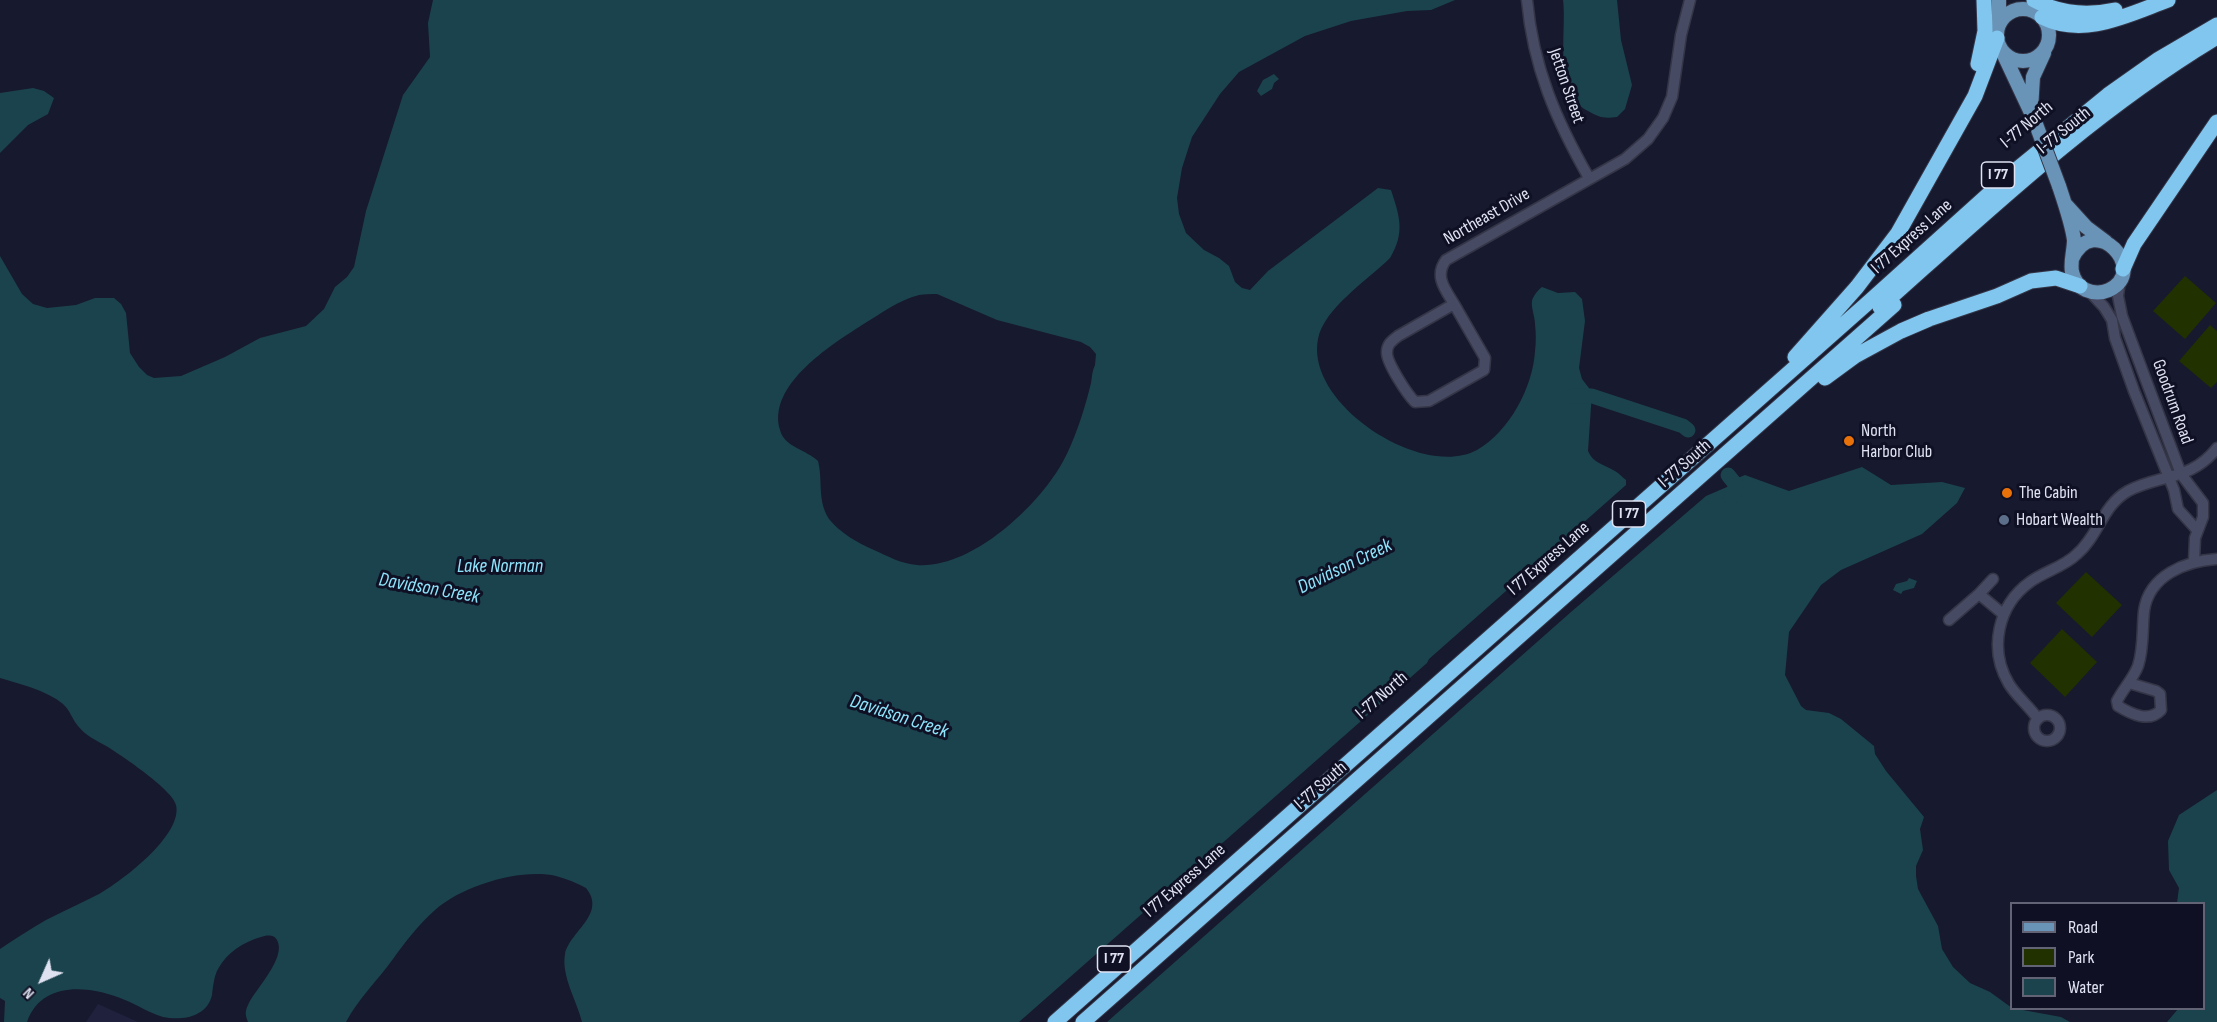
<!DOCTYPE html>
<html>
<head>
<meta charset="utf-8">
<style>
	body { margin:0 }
	#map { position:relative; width:2217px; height:1022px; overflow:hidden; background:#17192e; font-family:"Sofia Sans Condensed",sans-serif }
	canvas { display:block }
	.legend { position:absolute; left:2010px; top:902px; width:195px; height:108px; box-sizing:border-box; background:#0f1024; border:2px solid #626476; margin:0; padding:8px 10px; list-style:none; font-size:18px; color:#dfe2f1 }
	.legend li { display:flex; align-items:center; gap:12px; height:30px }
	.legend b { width:30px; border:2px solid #626476 }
	.north { position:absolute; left:12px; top:950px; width:60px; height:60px; -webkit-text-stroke:4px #0f1024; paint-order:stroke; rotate:225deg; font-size:16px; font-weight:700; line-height:24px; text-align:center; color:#dfe2f1 }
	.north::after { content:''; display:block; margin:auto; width:21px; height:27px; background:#dfe2f1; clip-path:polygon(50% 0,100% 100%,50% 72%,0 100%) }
</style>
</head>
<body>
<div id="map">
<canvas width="2217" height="1022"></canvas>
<ul class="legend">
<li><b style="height:8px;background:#6994b7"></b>Road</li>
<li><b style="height:16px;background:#223100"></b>Park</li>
<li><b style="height:16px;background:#1b434d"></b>Water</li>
</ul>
<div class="north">N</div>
</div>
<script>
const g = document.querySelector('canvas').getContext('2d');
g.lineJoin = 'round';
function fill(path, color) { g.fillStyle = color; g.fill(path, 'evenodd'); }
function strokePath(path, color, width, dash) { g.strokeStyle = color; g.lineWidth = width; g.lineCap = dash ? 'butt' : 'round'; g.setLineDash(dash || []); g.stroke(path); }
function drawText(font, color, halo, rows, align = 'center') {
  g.font = font + ' "Sofia Sans Condensed",sans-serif'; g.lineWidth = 6; g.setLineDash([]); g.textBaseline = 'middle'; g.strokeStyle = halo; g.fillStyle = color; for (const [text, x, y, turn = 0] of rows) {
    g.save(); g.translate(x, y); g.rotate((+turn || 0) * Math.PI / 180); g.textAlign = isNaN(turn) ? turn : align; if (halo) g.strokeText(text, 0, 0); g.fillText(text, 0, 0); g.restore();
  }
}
fill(new Path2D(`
	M 98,1004 L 138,1022 L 86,1022 Z`), '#1f213d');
fill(new Path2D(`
	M 2185,276 L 2216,303 L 2185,339 L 2153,311 Z
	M 2210,325 L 2217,331 L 2217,382 L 2211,388 L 2179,361 Z
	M 2086,572 L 2122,605 L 2092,637 L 2056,603 Z
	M 2062,629 L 2097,662 L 2065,697 L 2030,663 Z`), '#223100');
fill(new Path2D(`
	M 433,0 L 1455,0 L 1431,10 L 1407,11 L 1351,21 L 1305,36 L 1239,72 L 1220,94 L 1192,137 L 1182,168 L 1177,198 L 1179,214 L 1186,233 L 1204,250 L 1219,258 L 1229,266 L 1235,282 L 1242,288 L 1250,290 L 1268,271 L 1378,188 L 1391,190 C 1400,217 1405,233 1390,258 C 1368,280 1324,308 1318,339 C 1305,404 1422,480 1477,450 C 1509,432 1533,387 1535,351 C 1536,343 1536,333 1535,324 C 1535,317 1531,308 1532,301 C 1533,296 1538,290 1542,287 L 1558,293 L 1575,292 L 1582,299 L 1585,321 L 1579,368 L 1582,379 L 1592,392 L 1588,451 C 1593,463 1603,464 1613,470 C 1618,472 1622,477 1626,480 L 1626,485 L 1429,659 L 1427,663 L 1019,1022 L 582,1022 C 577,1001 561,976 565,954 C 570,931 607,914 586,888 C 577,883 567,879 556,876 C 520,868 462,886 435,910 C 419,924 405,942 393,959 C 378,980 358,999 346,1022 L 248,1022 C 245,1015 245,1011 248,1005 C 255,989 287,958 277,940 C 274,934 266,935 261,937 C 244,942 227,952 218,969 C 214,976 213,987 212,995 C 207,1017 182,1021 163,1017 C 149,1013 138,1005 125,1000 C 92,986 42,979 27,1022 L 4,1022 L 5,1001 L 0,998 L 0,949 C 15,939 30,929 46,920 C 63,911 82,903 99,894 C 122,881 183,835 176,805 C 173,790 122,756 108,747 C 97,741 86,736 78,726 C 72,719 70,710 63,704 C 46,690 20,684 0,678 L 0,256 L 22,294 L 33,304 L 47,308 L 76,305 L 95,298 L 114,298 L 121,304 L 126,313 L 130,353 L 139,367 L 147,375 L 154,378 L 181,376 L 225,357 L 260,338 L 306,326 L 324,309 L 335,287 L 347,277 L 354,267 L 366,211 L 403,95 L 430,57 L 428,23 ZM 937,294 L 997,320 L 1081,342 L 1090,347 L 1096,354 L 1095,365 C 1092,371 1092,377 1091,383 C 1085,408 1074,443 1061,465 C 1036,508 971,569 917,565 C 902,564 887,556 874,550 C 858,543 840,533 829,519 C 817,501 823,480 818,461 C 807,450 784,447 780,430 C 767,385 831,345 862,325 C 880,314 899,300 919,295 C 924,294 931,294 937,294 Z
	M 1563,0 L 1617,0 L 1621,40 L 1632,85 L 1625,109 L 1617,117 C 1602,119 1599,117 1586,110 C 1553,90 1567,32 1563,0 Z
	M 1274,74 L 1279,79 L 1274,83 L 1272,89 L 1261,96 L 1257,91 L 1263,80 Z
	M 33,88 L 44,91 L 54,98 L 48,114 L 28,125 L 0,153 L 0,93 Z
	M 1862,467 L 1891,485 L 1942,482 L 1965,488 L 1957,503 L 1922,534 L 1841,570 L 1821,585 L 1789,632 L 1785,675 L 1801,706 L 1806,710 L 1829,713 L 1841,719 L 1874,746 L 1875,754 L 1886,771 L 1924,817 L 1920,829 L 1923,850 L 1916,866 L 1916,876 L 1918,889 L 1938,926 L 1942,949 L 1953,967 L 1970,983 L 1990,992 L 2012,1008 L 2061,1017 L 2070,1022 L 1107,1022 L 1571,612 L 1706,496 L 1727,487 L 1733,480 L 1745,475 L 1789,491 Z
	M 1909,578 L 1917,581 L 1914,588 L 1903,591 L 1901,594 L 1893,590 L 1896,584 L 1907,581 Z
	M 2217,790 L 2217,1022 L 2167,1022 L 2178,1009 L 2204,1008 L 2204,904 L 2177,903 L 2179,888 L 2169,870 L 2168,841 L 2179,815 Z`), '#1b434d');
strokePath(new Path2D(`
	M 1572,396 L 1592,396 L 1683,426 L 1688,430
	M 1728,475 L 1736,485 L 1735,492 L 1731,497`), '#1b434d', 15);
const minor = new Path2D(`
	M 1527,0 C 1533,67 1556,120 1589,178
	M 2120,280 L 2118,296 L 2122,316 L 2181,474 L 2203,503 L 2203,517 L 2195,538 L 2194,561
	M 2090,292 L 2104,307 L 2112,320 L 2115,338 L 2134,391 L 2174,490 L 2178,509 L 2197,530
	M 1454,304 C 1445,289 1434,276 1446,260 L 1625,159 L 1648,139 L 1663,118 L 1672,97 L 1681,35 L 1690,0
	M 1454,304 L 1485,358 L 1484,370 L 1429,401 L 1415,402 C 1407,394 1386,362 1387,352 C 1387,344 1392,341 1398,336 Z
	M 1993,579 L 1979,594 L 2003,614
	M 1949,620 L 1979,594
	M 2129,683 L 2156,691 L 2160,694 L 2161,710 C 2149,723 2131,714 2118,706 L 2117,701 C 2123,689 2133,679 2138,666 C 2144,648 2142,629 2144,611 C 2149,575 2186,561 2217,559
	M2034 728a13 13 0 1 1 26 0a13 13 0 1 1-26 0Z
	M 2038,719 C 2029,706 2017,697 2009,684 C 1988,649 1998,605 2030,582 C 2045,571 2064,567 2077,554 C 2099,535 2102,506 2128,491 C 2160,474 2191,481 2217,448`);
const major = new Path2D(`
	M 1999,0 L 1999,25
	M1997 35a26 26 0 1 1 52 0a26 26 0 1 1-52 0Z
	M 2003,53 L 2034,119
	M 2031,109 L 2033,77 L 2044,53
	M 2059,186 C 2064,201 2072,224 2074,240 C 2074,251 2070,262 2072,272 C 2074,280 2079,287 2086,290 C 2093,293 2102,293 2109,290 C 2150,270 2094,210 2072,259
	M 2066,205 L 2086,227 L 2106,242`);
const highway = new Path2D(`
	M 2034,0 C 2060,14 2087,16 2115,10
	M 2042,17 C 2084,38 2127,15 2168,0
	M 1978,64 L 1985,31 L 1984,0
	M 2123,269 L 2134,244 L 2217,122
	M 1880,307 C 1988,211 2092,112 2217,37
	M 1795,357 L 1857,287 L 1898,233 L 1975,96 L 1997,38
	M 1825,378 L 1855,356 L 1901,331 L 1929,319 L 1997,296 L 2031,281 L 2056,278 L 2080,286
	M 1055,1022 L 1871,300 L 2011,174 L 2108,95 L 2159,59 L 2217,25
	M 1083,1022 L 1894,305`);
strokePath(minor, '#343546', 13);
strokePath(major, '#343546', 16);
strokePath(highway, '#343546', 17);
strokePath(minor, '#464a62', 10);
strokePath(major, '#6994b7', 14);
strokePath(highway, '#80c6ef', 15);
const majorBridge = new Path2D(`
	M 2034,119 L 2059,186`);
strokePath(majorBridge, '#343546', 16, []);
strokePath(majorBridge, '#6994b7', 14);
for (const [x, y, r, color] of [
	[1849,441,6,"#e8710a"],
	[2007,493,6,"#e8710a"],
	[2004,520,6,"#5c6f8a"]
]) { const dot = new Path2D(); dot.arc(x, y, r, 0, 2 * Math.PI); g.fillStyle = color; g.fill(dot); strokePath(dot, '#0f1024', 2); }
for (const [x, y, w] of [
	[1998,175,33],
	[1629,514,33],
	[1114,959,33]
]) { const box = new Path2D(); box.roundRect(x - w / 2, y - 13, w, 26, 4.5); g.fillStyle = '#0f1024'; g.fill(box); strokePath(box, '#dfe2f1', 1.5); }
drawText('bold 16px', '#dfe2f1', null, [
	["I 77",1998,175],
	["I 77",1629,514],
	["I 77",1114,959]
]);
drawText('18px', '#dfe2f1', '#0f1024', [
	["Jetton Street",1566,86,71],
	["I-77 North",2027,125,-40],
	["I-77 South",2064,131,-39],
	["Northeast Drive",1487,217,-30],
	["I 77 Express Lane",1912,237,-42],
	["Goodrum Road",2172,402,70],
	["I-77 South",1685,464,-41],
	["I 77 Express Lane",1549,559,-41],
	["I-77 North",1382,696,-41],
	["I-77 South",1321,786,-41],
	["I 77 Express Lane",1185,881,-41]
]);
drawText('18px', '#dfe2f1', '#0f1024', [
	["North",1861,431],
	["Harbor Club",1861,452],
	["The Cabin",2019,493],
	["Hobart Wealth",2016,520]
], 'left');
drawText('italic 20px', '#8ee4fb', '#0f1024', [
	["Lake Norman",500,567],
	["Davidson Creek",1345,567,-26],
	["Davidson Creek",429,589,10],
	["Davidson Creek",899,717,18]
]);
</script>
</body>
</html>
